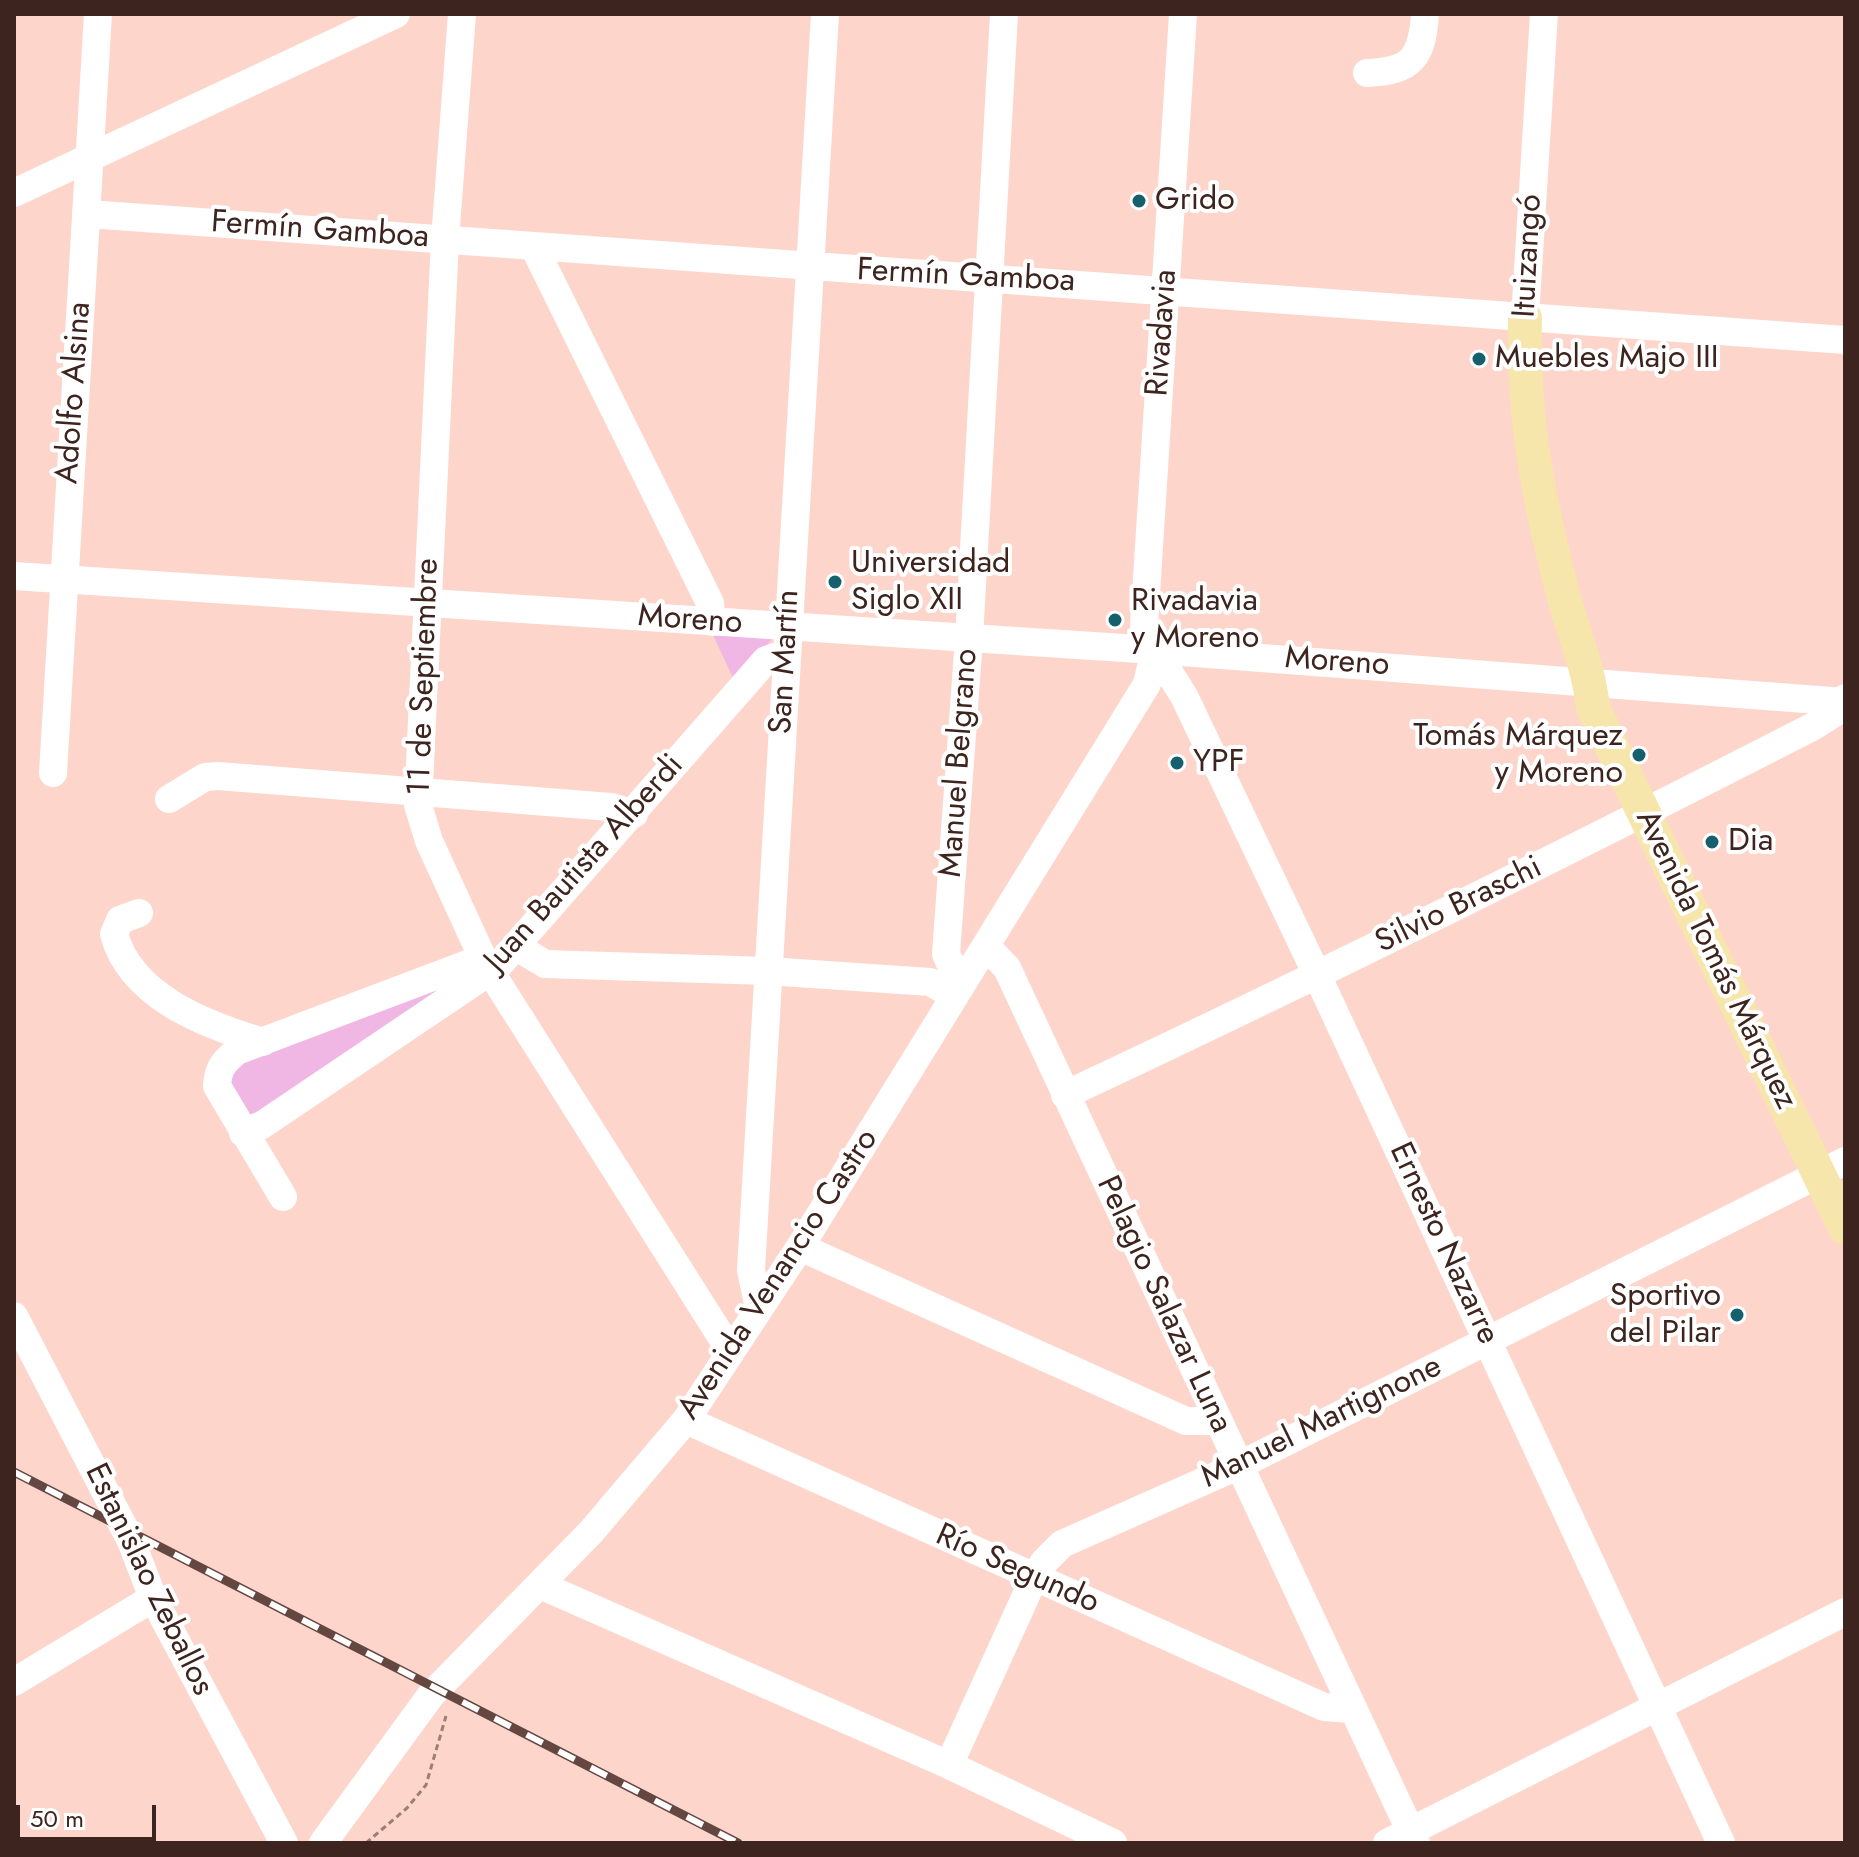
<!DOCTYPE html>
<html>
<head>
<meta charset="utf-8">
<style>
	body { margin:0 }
	#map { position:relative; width:1859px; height:1857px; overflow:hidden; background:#fed5cb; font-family:Jost,sans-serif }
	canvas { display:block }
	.frame { position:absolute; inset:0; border:16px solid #3d241e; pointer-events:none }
	.scale { position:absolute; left:16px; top:1805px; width:140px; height:36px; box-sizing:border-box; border:4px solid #3d241e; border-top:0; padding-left:10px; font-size:24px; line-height:28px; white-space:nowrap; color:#3d241e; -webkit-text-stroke:6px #fff; paint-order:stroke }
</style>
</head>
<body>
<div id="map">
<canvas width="1859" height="1857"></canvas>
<div class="frame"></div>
<div class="scale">50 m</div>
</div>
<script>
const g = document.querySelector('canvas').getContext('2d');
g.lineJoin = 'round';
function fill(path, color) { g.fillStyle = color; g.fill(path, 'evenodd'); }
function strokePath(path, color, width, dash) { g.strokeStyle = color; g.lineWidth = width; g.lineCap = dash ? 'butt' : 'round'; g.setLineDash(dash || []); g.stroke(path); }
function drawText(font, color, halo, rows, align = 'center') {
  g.font = font + ' Jost,sans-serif'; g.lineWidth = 8; g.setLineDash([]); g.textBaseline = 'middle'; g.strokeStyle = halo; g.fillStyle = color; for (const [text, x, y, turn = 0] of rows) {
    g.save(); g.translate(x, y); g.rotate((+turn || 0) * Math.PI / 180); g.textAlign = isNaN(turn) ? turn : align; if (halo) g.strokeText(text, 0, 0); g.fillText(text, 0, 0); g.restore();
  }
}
fill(new Path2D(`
	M 712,633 L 775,636 L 734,680 Z
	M 460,978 L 259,1116 L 247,1113 L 229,1087 L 230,1077 L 246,1061 Z`), '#f0b7e4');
strokePath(new Path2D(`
	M 366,1843 L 407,1808 L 426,1785 L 446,1716`), '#9e7d75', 3, [6, 4]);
strokePath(new Path2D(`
	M 462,14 L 445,240 L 418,805 L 429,841 L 485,963 L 731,1352
	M 1183,14 L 1144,625 L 1155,650 L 1184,696 L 1318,977 L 1721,1843
	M 1367,73 C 1412,71 1422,58 1425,14
	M 14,193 L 396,14
	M 88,214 L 1845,340
	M 534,247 L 710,603 L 712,622
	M 1525,318 L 1544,14
	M 14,576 L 1155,650 L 1845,702
	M 53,773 L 98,14
	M 169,799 L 205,777 L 218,776 L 611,807 L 634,814
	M 139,913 L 120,920 L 114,934 C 131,997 206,1025 263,1042
	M 986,946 L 1007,968 L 1416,1843
	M 517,947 L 545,964 L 768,971 L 930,982 L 955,996
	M 966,977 L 950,963 L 946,954 L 969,638 L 1004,14
	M 1065,1095 C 1317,977 1566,853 1814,726 L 1833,714 L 1845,698
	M 243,1133 L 262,1125 L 498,966 L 766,660 L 787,653
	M 283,1197 L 217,1086 C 218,1069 223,1062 237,1051 L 483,958
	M 800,1247 L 1186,1421 L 1216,1421
	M 759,1308 L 751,1270 L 825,14
	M 14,1316 L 131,1541 L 153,1598 L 284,1843
	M 686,1420 L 1324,1707 L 1351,1709
	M 540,1585 L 949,1765 L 1113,1843
	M 14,1682 L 153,1598
	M 949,1765 L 1034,1578 L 1044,1562 L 1062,1544 L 1238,1466 L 1845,1161
	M 323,1843 L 431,1695 L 591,1532 L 686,1420 L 800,1247 L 1147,684 L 1155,650
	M 1387,1843 L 1845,1612`), '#fff', 28);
strokePath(new Path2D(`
	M 1525,318 C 1522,414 1538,497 1562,590 C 1572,630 1589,667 1593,708 L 1845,1228`), '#f6e6ac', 34);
const rail = new Path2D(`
	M 14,1472 L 738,1843`);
strokePath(rail, '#634740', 9);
strokePath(rail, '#fff', 6, [18]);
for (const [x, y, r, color] of [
	[1139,201,8,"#16606e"],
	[1479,359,8,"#16606e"],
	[835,582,8,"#16606e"],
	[1115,620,8,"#16606e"],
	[1639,755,8,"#16606e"],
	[1177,763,8,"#16606e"],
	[1712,842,8,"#16606e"],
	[1737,1315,8,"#16606e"]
]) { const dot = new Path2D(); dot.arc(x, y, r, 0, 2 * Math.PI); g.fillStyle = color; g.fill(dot); strokePath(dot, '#fff', 3); }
drawText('32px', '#3d241e', '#fff', [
	["Grido",1155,201],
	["Muebles Majo III",1495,359],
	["Universidad",851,564],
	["Siglo XII",851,601],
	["Rivadavia",1131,602],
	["y Moreno",1131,639],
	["Tomás Márquez",1623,737,"right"],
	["y Moreno",1623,774,"right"],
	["YPF",1193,763],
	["Dia",1728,842],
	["Sportivo",1721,1297,"right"],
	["del Pilar",1721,1334,"right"]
], 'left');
drawText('32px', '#3d241e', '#fff', [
	["Fermín Gamboa",320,231,4],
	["Ituizangó",1529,256,-87],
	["Fermín Gamboa",966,277,3],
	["Rivadavia",1163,333,-86],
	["Adolfo Alsina",75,393,-86],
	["Moreno",690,621,4],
	["San Martín",786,662,-87],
	["Moreno",1337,663,4],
	["11 de Septiembre",425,677,-88],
	["Manuel Belgrano",960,763,-86],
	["Juan Bautista Alberdi",585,864,-48],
	["Silvio Braschi",1459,906,-26],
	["Avenida Tomás Márquez",1715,960,64],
	["Ernesto Nazarre",1443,1244,65],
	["Avenida Venancio Castro",779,1275,-57],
	["Pelagio Salazar Luna",1163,1305,65],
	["Manuel Martignone",1322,1423,-26],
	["Río Segundo",1017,1570,24],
	["Estanislao Zeballos",148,1580,64]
]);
</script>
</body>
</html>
